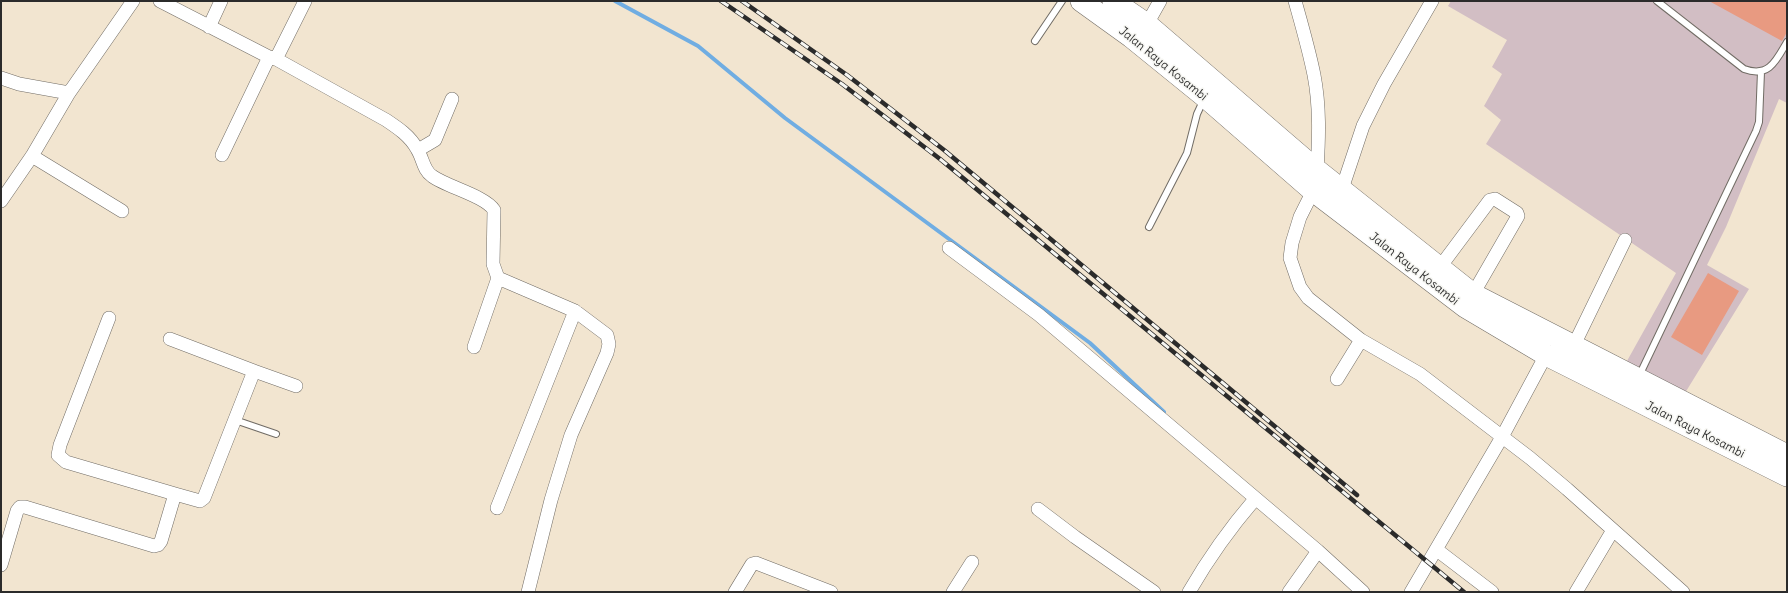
<!DOCTYPE html>
<html>
<head>
<meta charset="utf-8">
<style>
	body { margin:0 }
	#map { position:relative; width:1788px; height:593px; overflow:hidden; background:#f2e5d0; font-family:Delius,sans-serif }
	canvas { display:block }
	.frame { position:absolute; inset:0; border:2px solid #2b2b2b; pointer-events:none }
</style>
</head>
<body>
<div id="map">
<canvas width="1788" height="593"></canvas>
<div class="frame"></div>
</div>
<script>
const g = document.querySelector('canvas').getContext('2d');
g.lineJoin = 'round';
function fill(path, color) { g.fillStyle = color; g.fill(path, 'evenodd'); }
function strokePath(path, color, width, dash) { g.strokeStyle = color; g.lineWidth = width; g.lineCap = dash ? 'butt' : 'round'; g.setLineDash(dash || []); g.stroke(path); }
function drawText(font, color, halo, rows, align = 'center') {
  g.font = font + ' Delius,sans-serif'; g.lineWidth = 3; g.setLineDash([]); g.textBaseline = 'middle'; g.strokeStyle = halo; g.fillStyle = color; for (const [text, x, y, turn = 0] of rows) {
    g.save(); g.translate(x, y); g.rotate((+turn || 0) * Math.PI / 180); g.textAlign = isNaN(turn) ? turn : align; if (halo) g.strokeText(text, 0, 0); g.fillText(text, 0, 0); g.restore();
  }
}
fill(new Path2D(`
	M 1451,1 L 1787,1 L 1787,103 L 1779,99 L 1726,227 L 1707,265 L 1749,289 L 1685,393 L 1627,361 L 1676,273 L 1486,144 L 1501,120 L 1484,106 L 1502,74 L 1492,67 L 1507,40 L 1448,6 Z`), '#d2bec4');
strokePath(new Path2D(`
	M 615,1 L 698,46 L 785,118 L 1090,343 L 1164,412`), '#70ade2', 4);
fill(new Path2D(`
	M 1709,1 L 1787,1 L 1787,32 L 1782,41 Z
	M 1708,273 L 1739,291 L 1702,355 L 1671,337 Z`), '#e89a81');
const service = new Path2D(`
	M 1657,1 L 1744,69 C 1769,78 1776,61 1787,42
	M 1035,41 L 1062,1
	M 1149,227 L 1187,153 L 1197,114 L 1203,101
	M 1639,376 L 1756,131 L 1759,122 L 1761,72
	M 235,420 L 276,434`);
const minor = new Path2D(`
	M 160,1 L 269,57 L 276,59 L 386,120 C 398,128 410,136 417,149 C 423,158 423,170 432,176 C 447,187 485,196 494,210 L 493,264 L 498,278 L 575,311 L 607,335 L 609,344 L 607,353 L 571,435 L 551,500 L 528,592
	M 1295,1 C 1302,26 1309,50 1314,75 C 1320,106 1319,138 1317,170
	M 1147,24 L 1160,1
	M 209,27 L 221,1
	M 276,59 L 305,1
	M 1,78 L 19,84 L 69,93
	M 418,150 L 435,140 L 452,99
	M 222,155 L 269,57
	M 32,156 L 122,211
	M 1342,189 L 1363,126 L 1384,84 L 1432,1
	M 1313,191 L 1300,217 L 1292,243 L 1290,258 L 1300,287 L 1308,298 L 1361,340 L 1420,374 L 1530,458 L 1567,489 L 1683,592
	M 1,201 L 32,156 L 69,93 L 133,1
	M 949,248 L 1039,315 L 1318,551 L 1363,592
	M 1440,267 L 1490,200 L 1495,199 L 1517,213 L 1518,216 L 1473,294
	M 109,318 L 60,445 L 58,455 L 66,462 L 175,494
	M 1574,345 L 1625,240
	M 474,347 L 498,278
	M 254,371 L 296,386
	M 1337,379 L 1361,340
	M 497,508 L 575,311
	M 1038,509 L 1075,537 L 1154,592
	M 1437,550 L 1492,592
	M 1,565 L 17,511 L 20,507 L 25,507 L 154,546 L 158,545 L 161,541 L 175,494 L 200,501 L 204,498 L 254,371 L 170,339
	M 735,592 L 752,564 L 756,563 L 831,592
	M 953,592 L 972,562
	M 1189,592 C 1208,559 1230,528 1255,499
	M 1289,592 L 1318,551
	M 1411,592 L 1502,437 L 1546,355
	M 1576,592 L 1613,530`);
const trunk = new Path2D(`
	M 1081,1 L 1131,37 L 1205,97 L 1313,191 L 1465,307 L 1546,355 L 1787,476
	M 1113,1 L 1147,24 L 1317,170 L 1473,294 L 1787,455`);
strokePath(service, '#716c65', 8);
strokePath(minor, '#716c65', 14);
strokePath(trunk, '#716c65', 22);
strokePath(service, '#fff', 6);
strokePath(minor, '#fff', 13);
strokePath(trunk, '#fff', 21);
const rail = new Path2D(`
	M 721,1 L 842,84 L 940,159 L 1464,592
	M 742,1 L 847,75 L 944,150 L 1357,495`);
strokePath(rail, '#2b2b2b', 4.5);
strokePath(rail, '#f6f6f2', 3, [9]);
drawText('12px', '#2b2b2b', '#f6f6f2', [
	["Jalan Raya Kosambi",1163,64,39],
	["Jalan Raya Kosambi",1414,269,38],
	["Jalan Raya Kosambi",1695,430,27]
]);
</script>
</body>
</html>
